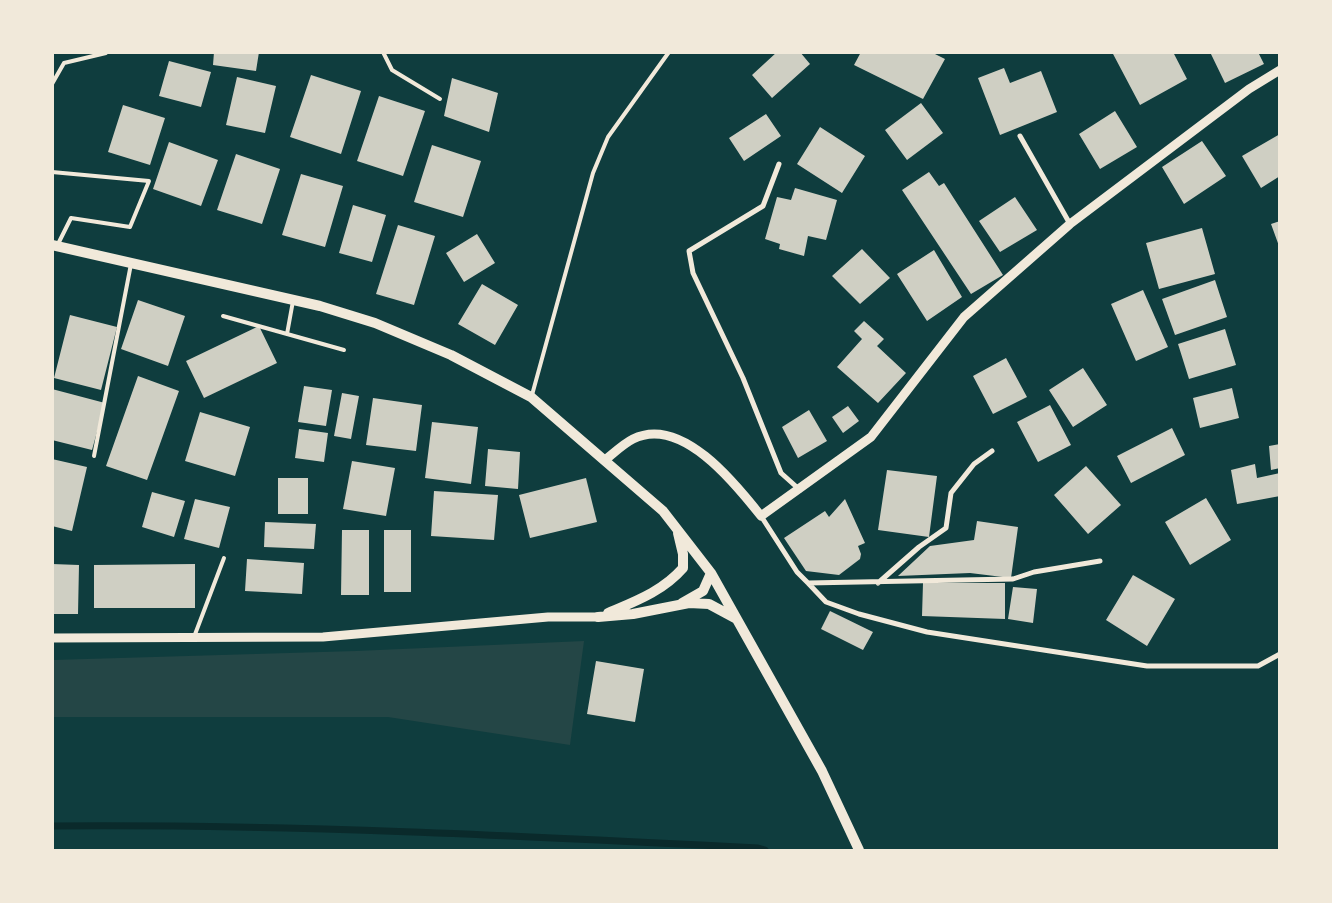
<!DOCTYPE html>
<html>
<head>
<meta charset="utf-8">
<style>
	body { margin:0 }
	#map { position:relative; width:1332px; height:903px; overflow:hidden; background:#0f3d3e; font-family:"Open Sans",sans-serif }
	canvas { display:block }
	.frame { position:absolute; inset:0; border:54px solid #f1e9da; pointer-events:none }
</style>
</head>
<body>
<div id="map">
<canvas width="1332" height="903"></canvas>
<div class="frame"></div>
</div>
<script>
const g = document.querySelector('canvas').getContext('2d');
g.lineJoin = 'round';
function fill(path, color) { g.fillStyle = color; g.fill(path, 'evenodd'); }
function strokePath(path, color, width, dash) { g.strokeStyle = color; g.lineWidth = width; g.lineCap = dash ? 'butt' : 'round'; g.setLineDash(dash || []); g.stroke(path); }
fill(new Path2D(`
	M 584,641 L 570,745 L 388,717 L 53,717 L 53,660 L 356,651 Z`), '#244646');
strokePath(new Path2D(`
	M 52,826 C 288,824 523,836 758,848 L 765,850`), '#0a2a2b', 7);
fill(new Path2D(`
	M 214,52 L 259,52 L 256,71 L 213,65 Z
	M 777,52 L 800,52 L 810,64 L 772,98 L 752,75 Z
	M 861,52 L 931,52 L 945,59 L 923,99 L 854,65 Z
	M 1112,52 L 1173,52 L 1187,79 L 1140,105 Z
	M 1210,52 L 1258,52 L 1264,64 L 1225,83 Z
	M 169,61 L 211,72 L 201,107 L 159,96 Z
	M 1004,68 L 1010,83 L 1041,71 L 1057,112 L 1000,135 L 978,78 Z
	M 311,75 L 361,91 L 341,154 L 290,137 Z
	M 237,77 L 276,86 L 265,133 L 226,125 Z
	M 452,78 L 498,93 L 489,132 L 444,116 Z
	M 379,96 L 425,111 L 403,176 L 357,161 Z
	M 921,103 L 943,133 L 907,160 L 885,130 Z
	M 123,105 L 165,118 L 150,165 L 108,152 Z
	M 1115,111 L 1137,147 L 1100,169 L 1079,134 Z
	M 766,114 L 781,136 L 744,161 L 729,138 Z
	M 820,127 L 865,156 L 842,193 L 797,164 Z
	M 1280,134 L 1280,176 L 1261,188 L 1242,156 Z
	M 1202,141 L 1226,176 L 1184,204 L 1162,167 Z
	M 169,142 L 218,160 L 201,206 L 153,189 Z
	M 432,145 L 481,161 L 463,217 L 414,202 Z
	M 236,154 L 280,169 L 262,224 L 217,210 Z
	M 929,172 L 939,186 L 944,183 L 1003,275 L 971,294 L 902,190 Z
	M 301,174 L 343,186 L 325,247 L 282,235 Z
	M 795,188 L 837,200 L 826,240 L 808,236 L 804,256 L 779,249 L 780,244 L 765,239 L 777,197 L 791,200 Z
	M 1015,197 L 1037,230 L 1000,252 L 979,221 Z
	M 353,205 L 386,215 L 372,262 L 339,253 Z
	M 1280,221 L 1280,246 L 1279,246 L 1271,224 Z
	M 398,225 L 435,236 L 414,305 L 376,294 Z
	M 1202,228 L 1215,274 L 1159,289 L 1146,243 Z
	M 477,234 L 495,263 L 464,282 L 446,253 Z
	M 862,249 L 890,278 L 860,304 L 832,276 Z
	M 934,250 L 962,297 L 927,321 L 897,274 Z
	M 1215,280 L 1227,317 L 1175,335 L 1162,299 Z
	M 482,284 L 518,305 L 495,345 L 458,324 Z
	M 1143,290 L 1168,347 L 1136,361 L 1111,304 Z
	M 138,300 L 185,316 L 168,366 L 121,349 Z
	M 70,315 L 117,327 L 101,390 L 54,378 Z
	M 864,321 L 884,339 L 877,346 L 906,373 L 878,403 L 837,367 L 862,339 L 854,331 Z
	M 259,326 L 277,363 L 204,398 L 186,361 Z
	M 1225,329 L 1236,365 L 1189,379 L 1178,344 Z
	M 1006,358 L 1027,397 L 993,414 L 973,376 Z
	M 1083,368 L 1107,405 L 1073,427 L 1049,390 Z
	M 138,376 L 179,391 L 147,480 L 106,466 Z
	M 304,386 L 332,390 L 326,426 L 298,422 Z
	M 1232,388 L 1239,418 L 1200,428 L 1193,398 Z
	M 52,389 L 105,403 L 92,450 L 52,440 Z
	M 342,393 L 359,396 L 351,439 L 334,436 Z
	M 373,398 L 422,405 L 416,451 L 366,445 Z
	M 1050,405 L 1071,445 L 1038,462 L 1017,422 Z
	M 848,406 L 859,421 L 843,433 L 832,417 Z
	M 809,410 L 827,441 L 798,458 L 782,427 Z
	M 200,412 L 250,427 L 235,476 L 185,461 Z
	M 432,422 L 478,427 L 471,484 L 425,478 Z
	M 1172,428 L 1185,455 L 1131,483 L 1117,456 Z
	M 299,429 L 328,433 L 324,462 L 295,458 Z
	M 1280,444 L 1280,468 L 1271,470 L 1269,446 Z
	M 488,449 L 520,452 L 518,489 L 485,486 Z
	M 52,459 L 87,467 L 72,531 L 52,526 Z
	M 352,461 L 395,468 L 386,516 L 343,509 Z
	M 1255,464 L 1257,478 L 1280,473 L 1280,496 L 1237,504 L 1231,470 Z
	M 1086,466 L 1121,505 L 1088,534 L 1054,495 Z
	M 887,470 L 937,476 L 929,537 L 878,530 Z
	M 278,478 L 308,478 L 308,514 L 278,514 Z
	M 586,478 L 597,522 L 530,538 L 519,495 Z
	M 434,491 L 498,495 L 494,540 L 431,536 Z
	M 152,492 L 185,501 L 174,537 L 142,527 Z
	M 1206,498 L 1231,540 L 1190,565 L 1165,522 Z
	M 195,499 L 230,507 L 219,548 L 184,539 Z
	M 845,499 L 865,543 L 858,546 L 861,554 L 860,559 L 839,575 L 806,571 L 784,538 L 825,511 L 829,517 Z
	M 977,521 L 1018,527 L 1011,578 L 970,573 L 898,576 L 930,546 L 974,540 Z
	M 265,522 L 316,524 L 314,549 L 264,547 Z
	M 342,530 L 369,530 L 369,595 L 341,595 Z
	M 384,530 L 411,530 L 411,592 L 384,592 Z
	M 247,559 L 304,563 L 302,594 L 245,591 Z
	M 52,564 L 79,565 L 78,614 L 52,614 Z
	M 195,564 L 195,608 L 94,608 L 94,565 Z
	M 1133,575 L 1175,599 L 1147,646 L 1106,620 Z
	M 923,583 L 1005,583 L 1005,619 L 922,616 Z
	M 1013,587 L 1037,589 L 1033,623 L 1008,619 Z
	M 830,611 L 873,632 L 863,650 L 821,629 Z
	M 596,661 L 644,669 L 635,722 L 587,714 Z`), '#cfcfc3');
strokePath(new Path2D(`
	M 383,52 L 392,70 L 440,99
	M 52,84 L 64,63 L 106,53
	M 52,172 L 149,181 L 130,227 L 71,218 L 57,246
	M 223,316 L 344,350
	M 287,334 L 293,301
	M 532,395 L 593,173 L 608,137 L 669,52
	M 94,456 L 131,264
	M 194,637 L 224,558`), '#f1e9da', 4);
strokePath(new Path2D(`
	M 1020,136 L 1070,224
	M 779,164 L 763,206 L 689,251 L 693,273 L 743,378 L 781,473 L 800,490
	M 761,516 L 797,572 L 808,583 L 826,602 L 859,614 L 927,632 L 1147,666 L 1258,666 L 1280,654
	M 808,583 L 1013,579 L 1034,572 L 1100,561
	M 878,583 L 919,547 L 946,528 L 951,493 L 974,464 L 992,451`), '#f1e9da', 5);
strokePath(new Path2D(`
	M 605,460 C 614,453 623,444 633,439 C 681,415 735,483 761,516 L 871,437 L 964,317 L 1070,224 L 1249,89 L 1280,70
	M 52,638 L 323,637 L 548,617 L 598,617`), '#f1e9da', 9);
strokePath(new Path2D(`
	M 52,245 L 320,306 L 375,323 L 451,355 L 531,397 L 663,511 L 711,573 L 822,771 L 859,850
	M 682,603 L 703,591 L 711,573
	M 608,613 C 636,601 663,591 683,568 L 683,554 L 678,533
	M 598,617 L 633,614 L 689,603 L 709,604 L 735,618`), '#f1e9da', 10);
</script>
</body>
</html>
